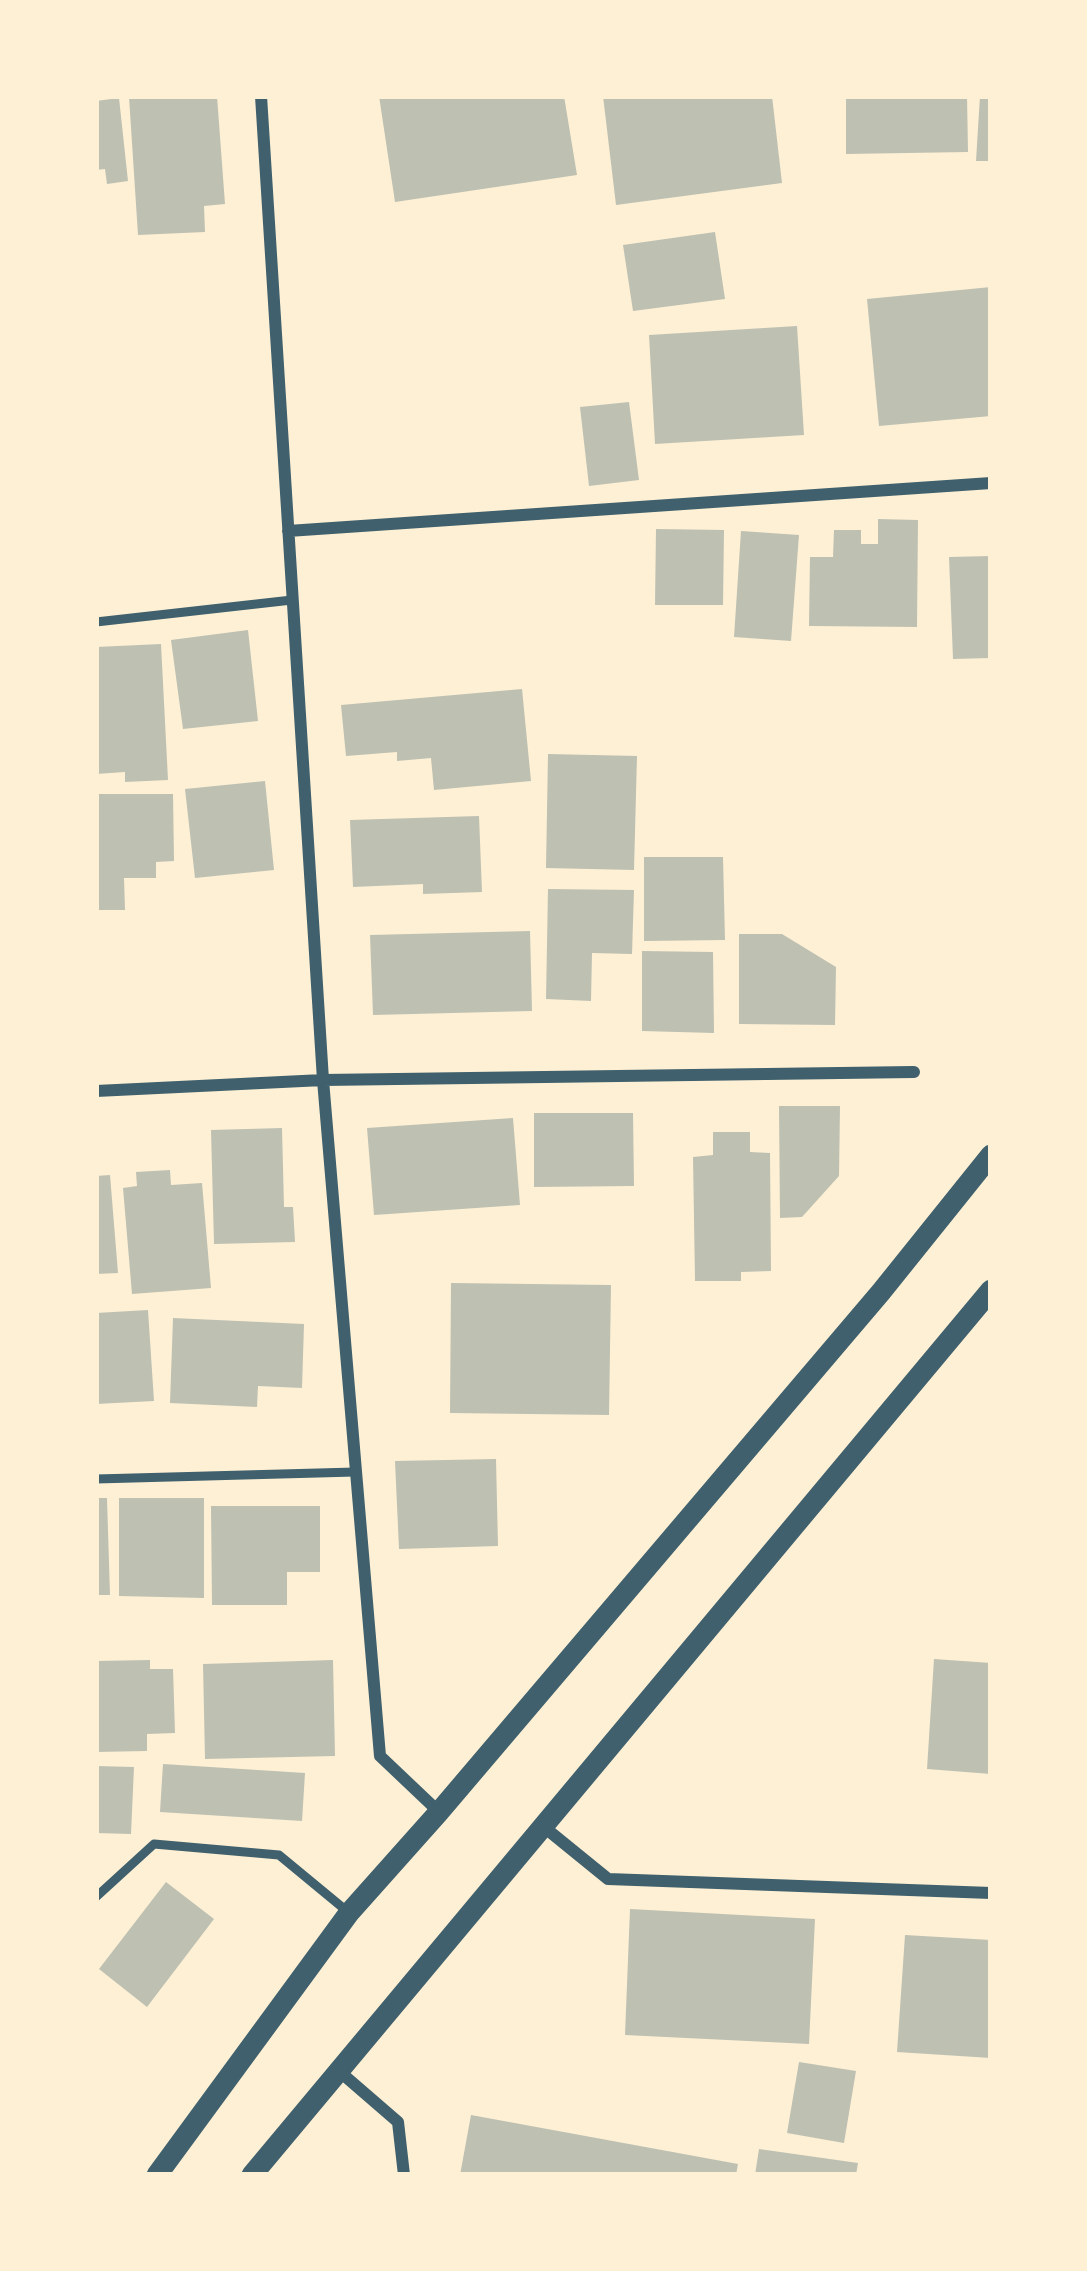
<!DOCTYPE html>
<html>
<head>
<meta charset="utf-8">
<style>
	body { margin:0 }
	#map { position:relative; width:1087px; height:2271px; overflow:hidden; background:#fdf0d5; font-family:Poppins,sans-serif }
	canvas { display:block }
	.frame { position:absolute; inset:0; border:99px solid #fdf0d5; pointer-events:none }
</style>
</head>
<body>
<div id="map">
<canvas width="1087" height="2271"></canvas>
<div class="frame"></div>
</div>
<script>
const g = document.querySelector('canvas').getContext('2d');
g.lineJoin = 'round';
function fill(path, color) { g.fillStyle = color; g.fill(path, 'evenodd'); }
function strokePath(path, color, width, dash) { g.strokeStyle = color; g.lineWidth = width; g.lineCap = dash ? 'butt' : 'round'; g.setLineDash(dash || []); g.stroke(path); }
fill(new Path2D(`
	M 139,96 L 217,96 L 225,204 L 204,206 L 205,232 L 138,235 L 129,97 Z
	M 379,96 L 564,96 L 577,175 L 395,202 Z
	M 603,96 L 772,96 L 782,183 L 616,205 Z
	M 846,96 L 967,96 L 968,152 L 846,154 Z
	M 980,96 L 991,96 L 991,161 L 976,161 Z
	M 119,98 L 128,181 L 107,184 L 105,169 L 96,170 L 96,101 Z
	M 715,232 L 725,299 L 633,311 L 623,245 Z
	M 991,287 L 991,416 L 879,426 L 867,299 Z
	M 797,326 L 804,435 L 655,444 L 649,335 Z
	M 629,402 L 639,480 L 589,486 L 580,407 Z
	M 878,519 L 918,520 L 917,627 L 809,626 L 810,557 L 833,557 L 834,530 L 861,530 L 861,544 L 878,544 Z
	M 656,529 L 724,530 L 723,605 L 655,605 Z
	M 741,531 L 799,535 L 791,641 L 734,637 Z
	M 991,556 L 991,658 L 953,659 L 949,557 Z
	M 248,630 L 258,721 L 183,729 L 171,640 Z
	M 161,644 L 168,780 L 125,782 L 125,772 L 96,774 L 96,647 Z
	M 522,689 L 531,781 L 434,790 L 431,758 L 397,761 L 397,752 L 346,756 L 341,705 Z
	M 548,754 L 637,756 L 634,870 L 546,868 Z
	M 265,781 L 274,870 L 195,878 L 185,789 Z
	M 96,794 L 173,794 L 174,861 L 156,862 L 156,878 L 124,878 L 125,910 L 96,910 Z
	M 479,816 L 482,892 L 423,894 L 423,884 L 353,887 L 350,820 Z
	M 644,857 L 723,857 L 725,940 L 644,941 Z
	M 548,889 L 634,890 L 632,954 L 592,953 L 591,1001 L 546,999 Z
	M 530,931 L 532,1011 L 373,1015 L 370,935 Z
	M 739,934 L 782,934 L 836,967 L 835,1025 L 739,1024 Z
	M 642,951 L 713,952 L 714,1033 L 642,1031 Z
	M 779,1106 L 840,1106 L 839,1176 L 802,1217 L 780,1218 Z
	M 534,1113 L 633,1113 L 634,1186 L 534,1187 Z
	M 513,1118 L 520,1205 L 374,1215 L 367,1128 Z
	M 282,1128 L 284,1207 L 293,1207 L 295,1242 L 214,1244 L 211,1130 Z
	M 713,1132 L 750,1132 L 750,1152 L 770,1153 L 771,1271 L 741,1272 L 741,1281 L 695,1281 L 693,1157 L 713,1155 Z
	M 170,1170 L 171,1185 L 202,1183 L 211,1288 L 132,1294 L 123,1188 L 137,1186 L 136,1172 Z
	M 110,1175 L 118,1273 L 96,1274 L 96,1176 Z
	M 451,1283 L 611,1285 L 609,1415 L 450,1413 Z
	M 148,1310 L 154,1401 L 96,1404 L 96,1313 Z
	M 173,1318 L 304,1324 L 302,1388 L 258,1386 L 257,1407 L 170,1403 Z
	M 496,1459 L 498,1546 L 399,1549 L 395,1461 Z
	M 96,1498 L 107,1498 L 110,1595 L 96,1595 Z
	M 119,1498 L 204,1498 L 204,1598 L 119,1596 Z
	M 211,1506 L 320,1506 L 320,1572 L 287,1572 L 287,1605 L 212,1605 Z
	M 934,1659 L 991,1663 L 991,1774 L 927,1769 Z
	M 150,1660 L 150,1669 L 173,1669 L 175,1733 L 147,1734 L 147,1751 L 96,1752 L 96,1661 Z
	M 333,1660 L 335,1756 L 205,1759 L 203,1664 Z
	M 163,1764 L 305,1773 L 302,1821 L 160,1812 Z
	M 96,1766 L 134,1767 L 131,1834 L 96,1833 Z
	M 166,1882 L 214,1919 L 147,2007 L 99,1969 Z
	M 630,1909 L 815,1919 L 809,2044 L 625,2035 Z
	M 905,1935 L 991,1940 L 991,2058 L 897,2052 Z
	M 799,2062 L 856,2071 L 844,2143 L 787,2133 Z
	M 471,2115 L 738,2164 L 736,2175 L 460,2175 Z
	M 759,2149 L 858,2163 L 856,2175 L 755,2175 Z`), '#bec0b2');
strokePath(new Path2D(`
	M 96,622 L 292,600
	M 96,1479 L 355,1472
	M 96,1897 L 154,1844 L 279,1855 L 348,1912`), '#3f606c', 9);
strokePath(new Path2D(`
	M 261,96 L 323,1080 L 380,1756 L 439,1812
	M 288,531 L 991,483
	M 96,1091 L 323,1080 L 914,1072
	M 544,1827 L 608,1879 L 991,1893
	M 339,2071 L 398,2122 L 404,2175`), '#3f606c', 12);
strokePath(new Path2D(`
	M 157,2175 L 349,1913 L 439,1812 L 881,1292 L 991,1155
	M 252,2175 L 991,1290`), '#3f606c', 21);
</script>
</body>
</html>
